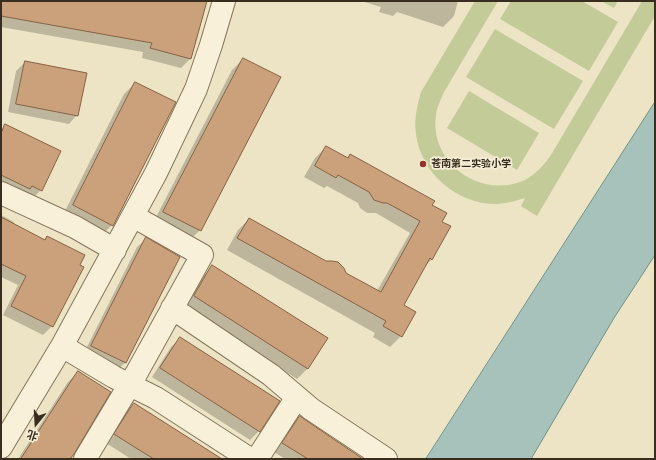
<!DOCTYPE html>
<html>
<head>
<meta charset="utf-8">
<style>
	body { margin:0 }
	#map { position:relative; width:656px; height:460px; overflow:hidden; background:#ede4c5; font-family:Lora,"Noto Sans SC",serif }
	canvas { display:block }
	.frame { position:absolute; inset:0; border:2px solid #392d1f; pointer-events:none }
	.north { position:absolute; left:16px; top:404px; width:40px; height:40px; -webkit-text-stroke:3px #f5edd5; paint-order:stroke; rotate:198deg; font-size:11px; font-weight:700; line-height:16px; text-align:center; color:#392d1f }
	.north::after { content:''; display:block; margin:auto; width:14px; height:18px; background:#392d1f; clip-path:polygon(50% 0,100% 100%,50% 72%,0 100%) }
</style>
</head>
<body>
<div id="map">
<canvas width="656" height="460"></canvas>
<div class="frame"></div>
<div class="north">北</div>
</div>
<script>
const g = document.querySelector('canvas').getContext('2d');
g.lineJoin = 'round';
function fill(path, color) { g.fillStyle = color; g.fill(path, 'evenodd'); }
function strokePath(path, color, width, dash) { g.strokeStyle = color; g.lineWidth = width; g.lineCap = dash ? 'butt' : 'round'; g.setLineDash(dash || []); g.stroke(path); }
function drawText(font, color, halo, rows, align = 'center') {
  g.font = font + ' Lora,"Noto Sans SC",serif'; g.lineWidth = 3.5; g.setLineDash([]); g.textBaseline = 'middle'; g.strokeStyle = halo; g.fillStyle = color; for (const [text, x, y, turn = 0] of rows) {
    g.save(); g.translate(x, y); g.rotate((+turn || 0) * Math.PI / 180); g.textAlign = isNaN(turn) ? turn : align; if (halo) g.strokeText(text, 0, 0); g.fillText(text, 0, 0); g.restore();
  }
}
fill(new Path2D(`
	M 475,1 L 498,1 L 444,92 C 441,99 437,107 436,115 C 429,163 481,200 525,180 C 536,174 544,165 551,155 L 642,1 L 655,1 L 655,16 L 537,216 L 521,206 L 525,198 C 516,201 508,203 498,204 C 458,205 421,174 416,134 C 414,120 417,106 421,92 Z
	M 511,1 L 582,1 L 618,22 L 589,71 L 500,19 Z
	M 601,1 L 618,1 L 614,8 Z
	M 495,29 L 583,81 L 554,129 L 466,77 Z
	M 469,91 L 539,133 L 517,170 L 447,128 Z`), '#c3cb99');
const water = new Path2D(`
	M 655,102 L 655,255 L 614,318 L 531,459 L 426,459 Z`);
fill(water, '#a7c1bb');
strokePath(water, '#6e8f89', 1);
fill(new Path2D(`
	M 1,1 L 206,1 L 190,59 L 181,68 L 142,58 L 143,52 L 1,27 Z
	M 361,1 L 458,1 L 454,16 L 443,27 L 397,12 L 393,16 L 379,12 L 381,7 Z
	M 243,59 L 200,230 L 189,241 L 153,223 L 232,70 Z
	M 25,62 L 77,115 L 69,124 L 8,112 L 16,71 Z
	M 135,83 L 112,225 L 101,236 L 62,217 L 124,94 Z
	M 5,126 L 41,190 L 32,199 L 1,188 L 1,130 Z
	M 326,147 L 347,158 L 350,155 L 431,205 L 441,222 L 432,259 L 425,266 L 403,305 L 401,336 L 390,347 L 373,337 L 375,333 L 227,250 L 238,230 L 249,219 L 377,291 L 410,233 L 376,213 L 367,213 L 360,208 L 358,203 L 327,186 L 324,188 L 304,177 L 315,158 Z
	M 1,215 L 14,222 L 13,224 L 44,240 L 48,237 L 52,326 L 43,335 L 3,315 L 18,285 L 1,277 Z
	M 146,239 L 178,257 L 125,363 L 116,371 L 83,355 L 137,247 Z
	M 213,266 L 308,368 L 297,379 L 183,307 L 202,277 Z
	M 180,339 L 259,431 L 250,440 L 152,377 L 171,347 Z
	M 78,372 L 72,459 L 18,459 L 68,382 Z
	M 134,404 L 220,459 L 131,459 L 106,443 L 125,413 Z
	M 300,417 L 362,459 L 285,459 L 274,452 L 291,426 Z`), '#0003');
const building = new Path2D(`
	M 1,1 L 207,1 L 191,59 L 150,48 L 152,43 L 1,16 Z
	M 243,58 L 281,77 L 201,231 L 163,212 Z
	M 25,61 L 87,73 L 78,116 L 16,104 Z
	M 135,82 L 176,102 L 113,226 L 73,205 Z
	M 5,124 L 61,151 L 42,191 L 32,186 L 30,189 L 1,175 L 1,134 Z
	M 326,146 L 348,158 L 350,154 L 435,201 L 432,205 L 447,213 L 442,222 L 451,226 L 432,260 L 430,258 L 404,305 L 416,312 L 402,337 L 383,326 L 386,321 L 237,238 L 249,218 L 326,261 L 332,261 L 338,262 L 344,268 L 346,273 L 381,292 L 420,221 L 387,203 L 383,203 L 374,200 L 369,192 L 338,175 L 336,178 L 315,166 Z
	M 1,217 L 45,240 L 47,236 L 85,255 L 80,265 L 84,267 L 53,327 L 11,306 L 26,276 L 1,264 Z
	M 146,237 L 180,257 L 126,363 L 91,346 Z
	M 212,265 L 328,338 L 308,369 L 194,296 Z
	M 180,337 L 280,401 L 260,432 L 160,368 Z
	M 78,371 L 111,392 L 74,454 L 70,459 L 21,459 Z
	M 134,403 L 222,459 L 154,459 L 136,448 L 114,434 Z
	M 300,416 L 304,419 L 363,459 L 308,459 L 282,443 Z`);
fill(building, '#cba17c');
strokePath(building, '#876142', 1);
const minor = new Path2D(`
	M 1,193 L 75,227 L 115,250
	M 172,308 L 271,375 L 311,409 L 386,459
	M 62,346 L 114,377 L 156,398 L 250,459
	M 1,447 L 62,346 L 156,173 L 196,89 L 211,45 L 224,1
	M 85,459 L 136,374 L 202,255 L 133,216
	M 257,459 L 297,397`);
strokePath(minor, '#88765c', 24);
strokePath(minor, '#f8f0d9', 22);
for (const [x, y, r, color] of [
	[423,164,4,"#96322d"]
]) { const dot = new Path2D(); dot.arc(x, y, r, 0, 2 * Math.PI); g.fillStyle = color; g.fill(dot); strokePath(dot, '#f5edd5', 1.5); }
drawText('bold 10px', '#392d1f', '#f5edd5', [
	["苍南第二实验小学",431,164]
], 'left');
</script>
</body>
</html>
